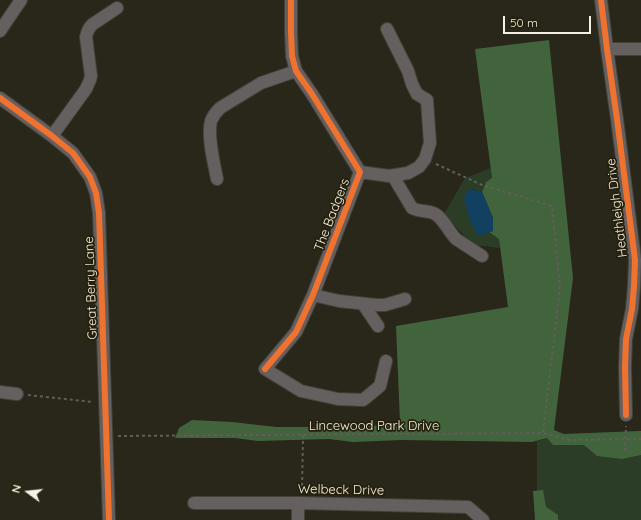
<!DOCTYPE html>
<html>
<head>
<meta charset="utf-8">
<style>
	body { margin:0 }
	#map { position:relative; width:641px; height:520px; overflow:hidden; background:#29261a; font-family:Quicksand,sans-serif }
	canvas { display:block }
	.north { position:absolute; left:8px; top:472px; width:40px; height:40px; -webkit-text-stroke:3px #25200b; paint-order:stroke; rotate:285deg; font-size:11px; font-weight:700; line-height:16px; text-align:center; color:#f4f1e4 }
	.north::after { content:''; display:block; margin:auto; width:14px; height:18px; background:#f4f1e4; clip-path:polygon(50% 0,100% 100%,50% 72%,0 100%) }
	.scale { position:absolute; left:503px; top:16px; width:88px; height:18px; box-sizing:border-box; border:2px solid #f4f1e4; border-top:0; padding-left:5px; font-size:12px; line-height:14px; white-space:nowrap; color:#f4f1e4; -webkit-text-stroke:3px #25200b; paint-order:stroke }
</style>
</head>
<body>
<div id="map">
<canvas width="641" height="520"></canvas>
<div class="north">N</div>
<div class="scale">50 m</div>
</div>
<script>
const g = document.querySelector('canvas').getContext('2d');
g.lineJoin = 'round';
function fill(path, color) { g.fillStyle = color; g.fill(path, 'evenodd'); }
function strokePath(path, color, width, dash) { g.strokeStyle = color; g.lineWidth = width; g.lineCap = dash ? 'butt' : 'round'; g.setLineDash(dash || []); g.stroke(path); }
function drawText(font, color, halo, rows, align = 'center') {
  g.font = font + ' Quicksand,sans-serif'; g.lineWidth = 3.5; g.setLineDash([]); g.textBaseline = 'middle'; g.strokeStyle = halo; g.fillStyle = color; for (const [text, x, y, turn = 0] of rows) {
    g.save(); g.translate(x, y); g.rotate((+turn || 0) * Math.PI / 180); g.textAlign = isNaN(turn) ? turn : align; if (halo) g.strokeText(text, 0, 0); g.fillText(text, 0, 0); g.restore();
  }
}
fill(new Path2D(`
	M 491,168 L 492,178 L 486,182 L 482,192 L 472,189 L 478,236 L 489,232 L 499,239 L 500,248 L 473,245 L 444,214 L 465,178 Z
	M 641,431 L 641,520 L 538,520 L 537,498 L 537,441 L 563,434 Z`), '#2b3d27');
fill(new Path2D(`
	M 549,40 L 573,278 L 554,430 L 564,434 L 641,431 L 641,455 L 622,459 L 597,456 L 584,445 L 553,445 L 547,438 L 532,442 L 401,440 L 353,442 L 329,439 L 258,441 L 235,438 L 175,438 L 179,428 L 192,420 L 232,422 L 276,427 L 325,427 L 352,428 L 400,423 L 396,326 L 508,307 L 499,239 L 489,232 L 493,231 L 493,218 L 482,192 L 486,182 L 492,178 L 475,49 Z
	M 543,490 L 546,507 L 558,515 L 558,520 L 535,520 L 533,491 Z`), '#42643d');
fill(new Path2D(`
	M 472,189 L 482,192 L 493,218 L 493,231 L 478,236 L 470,220 L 464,199 L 467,191 Z`), '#114060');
const minor = new Path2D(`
	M 291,0 L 291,32 L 292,56 L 296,71 L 312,94 L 360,172 L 313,295 L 296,332 L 265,369 L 301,391 L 338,399 L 363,400 L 380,386 L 386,361
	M 601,0 L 607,49 L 617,119 L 635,260 L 634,286 L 632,309 L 626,339 L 625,367 L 626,415
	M 0,31 L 21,0
	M 607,49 L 641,49
	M 0,98 L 52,136 L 73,153 L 90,177 L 96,193 L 99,213 L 109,520
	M 52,136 L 86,89 L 90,80 L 91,76 L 86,37 C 87,32 88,28 93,24 L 117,8
	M 360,172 L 389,176 L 408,173 L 419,167 L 425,159 L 430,143 L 427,100 L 417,94 L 412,84 L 408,71 L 387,29
	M 393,176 L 412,208 C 419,212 426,210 433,213 C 442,216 449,232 456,239 L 482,256
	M 217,179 C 214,163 207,136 211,121 C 213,116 216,112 220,108 L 261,83 L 296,71
	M 313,295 L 339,301 L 376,305 L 385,305 L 405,299
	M 363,304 L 378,326
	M 0,392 L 17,394
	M 194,503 L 298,503 L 468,507 L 483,520
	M 298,520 L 298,503`);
strokePath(minor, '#444238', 14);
strokePath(new Path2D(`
	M 436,164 L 482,185 L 552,206 L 560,287 L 543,433
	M 28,395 L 93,402
	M 118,436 L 543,433 L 570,440 L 641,439
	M 625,451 L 626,426
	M 302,492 L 303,435`), '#625d5b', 2, [3, 3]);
strokePath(minor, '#665f60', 12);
strokePath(new Path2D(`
	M 601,0 L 607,49 L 617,119 L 635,260 L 634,286 L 632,309 L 626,339 L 625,367 L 626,415
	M 0,98 L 52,136 L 73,153 L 90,177 L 96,193 L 99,213 L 109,520
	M 265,369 L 296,332 L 313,295 L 360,172 L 312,94 L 296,71 L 292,56 L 291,32 L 291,0`), '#ef722f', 6);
drawText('13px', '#f4f1e4', '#25200b', [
	["Heathleigh Drive",617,208,-97],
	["The Badgers",332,215,-69],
	["Great Berry Lane",91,288,-92],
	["Lincewood Park Drive",374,426],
	["Welbeck Drive",341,490,1]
]);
</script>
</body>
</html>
